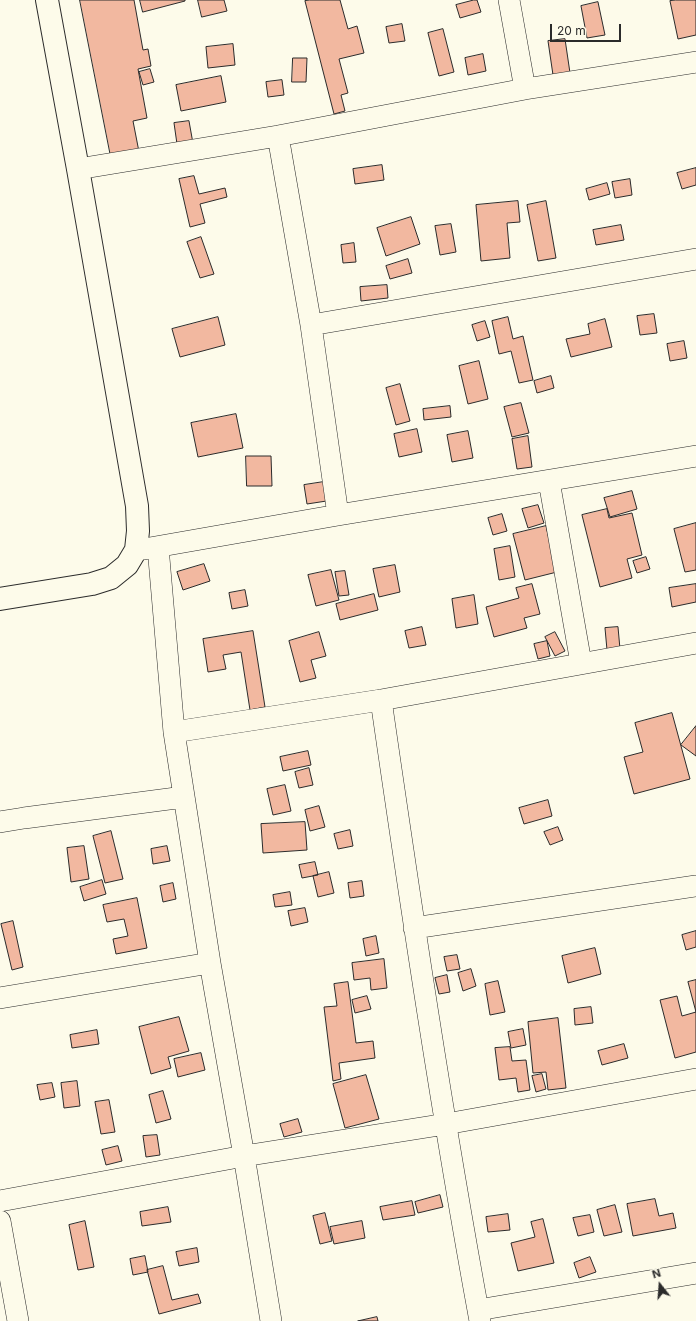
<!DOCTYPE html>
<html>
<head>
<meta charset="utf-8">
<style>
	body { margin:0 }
	#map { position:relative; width:696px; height:1321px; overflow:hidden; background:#fdfbea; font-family:Inter,sans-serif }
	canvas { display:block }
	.north { position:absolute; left:640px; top:1265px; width:40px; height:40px; -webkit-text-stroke:3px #fdfbea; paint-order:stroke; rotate:343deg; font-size:11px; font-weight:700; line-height:16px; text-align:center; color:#2b2b2b }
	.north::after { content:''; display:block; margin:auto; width:14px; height:18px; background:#2b2b2b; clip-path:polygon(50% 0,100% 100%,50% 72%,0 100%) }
	.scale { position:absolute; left:550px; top:24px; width:71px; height:18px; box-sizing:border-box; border:2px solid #2b2b2b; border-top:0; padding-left:5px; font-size:12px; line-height:14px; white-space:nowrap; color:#2b2b2b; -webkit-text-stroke:3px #fdfbea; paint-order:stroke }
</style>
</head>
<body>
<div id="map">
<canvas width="696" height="1321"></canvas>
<div class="north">N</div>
<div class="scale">20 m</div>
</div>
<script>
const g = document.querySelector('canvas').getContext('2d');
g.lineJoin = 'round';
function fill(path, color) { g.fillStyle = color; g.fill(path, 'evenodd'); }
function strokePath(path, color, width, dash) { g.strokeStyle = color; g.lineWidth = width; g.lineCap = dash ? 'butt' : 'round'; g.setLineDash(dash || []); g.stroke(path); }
const building = new Path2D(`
	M 80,0 L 134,0 L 143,50 L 148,49 L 151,66 L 138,69 L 147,118 L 133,121 L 140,157 L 112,162 Z
	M 140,0 L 185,0 L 185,1 L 143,12 Z
	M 198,0 L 224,0 L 227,11 L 202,17 Z
	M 310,0 L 340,0 L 348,29 L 357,26 L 364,53 L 339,59 L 348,93 L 341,95 L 345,111 L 334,114 L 305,1 Z
	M 474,0 L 477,0 L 481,12 L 460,18 L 456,5 Z
	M 676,0 L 696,0 L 696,35 L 678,39 L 670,1 Z
	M 598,2 L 605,35 L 587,38 L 581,6 Z
	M 402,24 L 405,41 L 389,43 L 386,27 Z
	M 443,29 L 454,72 L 439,76 L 428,33 Z
	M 565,39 L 570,73 L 553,75 L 548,41 Z
	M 233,44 L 235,65 L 208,68 L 206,47 Z
	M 483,54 L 486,71 L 468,75 L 465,58 Z
	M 293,58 L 307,58 L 306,82 L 292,82 Z
	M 150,69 L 154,82 L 143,85 L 139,72 Z
	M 221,76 L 226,102 L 181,111 L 176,85 Z
	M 282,80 L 284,95 L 268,97 L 266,82 Z
	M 189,121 L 194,149 L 178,151 L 174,123 Z
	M 382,165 L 384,180 L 355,184 L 353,169 Z
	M 696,168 L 696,185 L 682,189 L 677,173 Z
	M 194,176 L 199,194 L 225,188 L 227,197 L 200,204 L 205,223 L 190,227 L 179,179 Z
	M 630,179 L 632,195 L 615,198 L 612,182 Z
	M 607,183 L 610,194 L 589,200 L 586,189 Z
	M 518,201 L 520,222 L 507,223 L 510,258 L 481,261 L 476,205 Z
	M 546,201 L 556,258 L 538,261 L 527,205 Z
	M 411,217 L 420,244 L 386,256 L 377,228 Z
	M 451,224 L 456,252 L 440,255 L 435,226 Z
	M 621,225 L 624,240 L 596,245 L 593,230 Z
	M 201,237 L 214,274 L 200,278 L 187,242 Z
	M 354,243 L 356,262 L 343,263 L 341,245 Z
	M 408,259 L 412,273 L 390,279 L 386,266 Z
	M 387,285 L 388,298 L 361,301 L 360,287 Z
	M 654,314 L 657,333 L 640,335 L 637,316 Z
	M 218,317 L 225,345 L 180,357 L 172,329 Z
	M 508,317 L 513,339 L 523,336 L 533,380 L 519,383 L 511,351 L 499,354 L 492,321 Z
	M 605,319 L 612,347 L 571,357 L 566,339 L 590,334 L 588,324 Z
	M 485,321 L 490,337 L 477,341 L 472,325 Z
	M 684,341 L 687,358 L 670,361 L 667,344 Z
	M 479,361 L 488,399 L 468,404 L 459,366 Z
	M 551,376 L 554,388 L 537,393 L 534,381 Z
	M 400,384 L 410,421 L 396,425 L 386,388 Z
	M 521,403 L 529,433 L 512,437 L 504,407 Z
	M 450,406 L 451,417 L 424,420 L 423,409 Z
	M 236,414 L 243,448 L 198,457 L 191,423 Z
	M 417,429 L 422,452 L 399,457 L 394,434 Z
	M 468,431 L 473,458 L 452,462 L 447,435 Z
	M 528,436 L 532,467 L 517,469 L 512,439 Z
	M 246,456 L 271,456 L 272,486 L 247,486 Z
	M 330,481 L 333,500 L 307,504 L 304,485 Z
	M 632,491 L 637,509 L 610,517 L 604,498 Z
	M 538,505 L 544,523 L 528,528 L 522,509 Z
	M 607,509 L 609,518 L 632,513 L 642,555 L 627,559 L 632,578 L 600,587 L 582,515 Z
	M 502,514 L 507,531 L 493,535 L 488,518 Z
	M 696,523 L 696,570 L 685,572 L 674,529 Z
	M 546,526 L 557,572 L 525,580 L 513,534 Z
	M 510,546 L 515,577 L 499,580 L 494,549 Z
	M 646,557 L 650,569 L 637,573 L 633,561 Z
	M 204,564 L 210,581 L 183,590 L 177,572 Z
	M 395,565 L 400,592 L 379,597 L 373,569 Z
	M 331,570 L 339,600 L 316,606 L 308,575 Z
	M 345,571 L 349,595 L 339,596 L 335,572 Z
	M 532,584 L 540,614 L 524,618 L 527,628 L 494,637 L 486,607 L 519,598 L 516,588 Z
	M 696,584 L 696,602 L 672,607 L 669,588 Z
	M 245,590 L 248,606 L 232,609 L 229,593 Z
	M 374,594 L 378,610 L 340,620 L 336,604 Z
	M 474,595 L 478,624 L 456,628 L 452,599 Z
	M 422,627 L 426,645 L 409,648 L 405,631 Z
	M 618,627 L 620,649 L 607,650 L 605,628 Z
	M 253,631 L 265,707 L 250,710 L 241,652 L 223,655 L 226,669 L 208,672 L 203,639 Z
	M 319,632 L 326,656 L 311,660 L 316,678 L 300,682 L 289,641 Z
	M 555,632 L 565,651 L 555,656 L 545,637 Z
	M 547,641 L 550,656 L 538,659 L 534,644 Z
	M 672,713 L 690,779 L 634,794 L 624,757 L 643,752 L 635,723 Z
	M 696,726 L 696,756 L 681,745 Z
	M 308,751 L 311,765 L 283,771 L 280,757 Z
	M 309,768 L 313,785 L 299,788 L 295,772 Z
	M 285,785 L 291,811 L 273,815 L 267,789 Z
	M 548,800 L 552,816 L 524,824 L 519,808 Z
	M 319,806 L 325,827 L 310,831 L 305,810 Z
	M 305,822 L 307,850 L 263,853 L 261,824 Z
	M 558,827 L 563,840 L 550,845 L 544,832 Z
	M 350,830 L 353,846 L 338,849 L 334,834 Z
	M 111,831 L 123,879 L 105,883 L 93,836 Z
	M 84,846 L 89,879 L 71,882 L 67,848 Z
	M 167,846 L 170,861 L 153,864 L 151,849 Z
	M 315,862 L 318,875 L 302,878 L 299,865 Z
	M 329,872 L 334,893 L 318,897 L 313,876 Z
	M 102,880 L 106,894 L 84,901 L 80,887 Z
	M 362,881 L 364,896 L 350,898 L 348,883 Z
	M 173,883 L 176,899 L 163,902 L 160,886 Z
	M 290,892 L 292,905 L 275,907 L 273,895 Z
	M 137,898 L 147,948 L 116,954 L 113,939 L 128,936 L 124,919 L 107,922 L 103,905 Z
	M 305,908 L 308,922 L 291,926 L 288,911 Z
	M 13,921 L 23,967 L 12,970 L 1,924 Z
	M 696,931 L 696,947 L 686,950 L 682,935 Z
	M 376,936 L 379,953 L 366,956 L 363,939 Z
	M 595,948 L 601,974 L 568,983 L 562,956 Z
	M 457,955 L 460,969 L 447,971 L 444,957 Z
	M 384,959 L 387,988 L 371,990 L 370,978 L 354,980 L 352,963 Z
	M 471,969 L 476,986 L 463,991 L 458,973 Z
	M 447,975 L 450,992 L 439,994 L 435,978 Z
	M 696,980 L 696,1052 L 675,1058 L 660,1000 L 677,996 L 682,1016 L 696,1012 L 688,982 Z
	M 498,981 L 505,1012 L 490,1015 L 485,984 Z
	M 348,982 L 356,1043 L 373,1041 L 375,1058 L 339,1063 L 341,1079 L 333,1081 L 324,1007 L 337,1006 L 334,984 Z
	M 367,996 L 371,1009 L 355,1013 L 352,1000 Z
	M 591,1007 L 593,1023 L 575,1025 L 574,1009 Z
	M 179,1017 L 189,1051 L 168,1057 L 171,1068 L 151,1074 L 139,1027 Z
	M 558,1018 L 566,1088 L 548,1090 L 546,1072 L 533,1073 L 528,1022 Z
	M 523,1029 L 526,1045 L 511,1048 L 508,1032 Z
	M 97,1030 L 99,1044 L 72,1048 L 70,1035 Z
	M 624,1044 L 628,1058 L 602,1065 L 598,1051 Z
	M 510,1047 L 512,1061 L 526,1060 L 530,1090 L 518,1092 L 516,1078 L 499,1080 L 495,1048 Z
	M 201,1053 L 205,1070 L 178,1077 L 174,1059 Z
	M 542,1074 L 546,1089 L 536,1092 L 532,1076 Z
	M 366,1075 L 379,1119 L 345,1128 L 333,1084 Z
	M 77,1081 L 80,1106 L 64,1108 L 61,1083 Z
	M 52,1083 L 55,1097 L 40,1100 L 37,1085 Z
	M 163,1091 L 171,1119 L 156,1123 L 149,1095 Z
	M 109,1100 L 115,1132 L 101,1134 L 95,1102 Z
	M 298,1119 L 302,1132 L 284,1137 L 280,1124 Z
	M 157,1135 L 160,1155 L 146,1157 L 143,1136 Z
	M 118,1146 L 122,1161 L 106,1165 L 102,1150 Z
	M 440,1195 L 443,1207 L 418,1213 L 415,1202 Z
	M 655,1199 L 659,1216 L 673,1213 L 676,1228 L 633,1236 L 627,1204 Z
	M 412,1201 L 415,1215 L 383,1220 L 380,1207 Z
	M 615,1205 L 622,1232 L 604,1236 L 597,1210 Z
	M 168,1207 L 171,1222 L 142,1226 L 140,1212 Z
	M 325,1213 L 332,1241 L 320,1244 L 313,1216 Z
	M 508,1214 L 510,1230 L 488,1232 L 486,1217 Z
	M 590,1215 L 594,1232 L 578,1236 L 573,1218 Z
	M 543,1219 L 554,1263 L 518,1271 L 511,1243 L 535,1237 L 531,1222 Z
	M 85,1221 L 94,1267 L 78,1270 L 69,1225 Z
	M 362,1221 L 365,1238 L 334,1244 L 330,1227 Z
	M 197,1248 L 199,1262 L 179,1266 L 176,1252 Z
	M 145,1256 L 148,1272 L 133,1275 L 130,1259 Z
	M 590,1257 L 596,1272 L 579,1278 L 574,1263 Z
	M 163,1266 L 172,1300 L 198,1294 L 201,1303 L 159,1314 L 147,1270 Z
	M 377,1317 L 378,1321 L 358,1321 Z`);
fill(building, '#f2b8a0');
strokePath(building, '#2b2b2b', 1);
const street = new Path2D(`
	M 509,0 L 525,89
	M 278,136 L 311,325 L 338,515
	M 78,169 L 278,136 L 525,89 L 696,62
	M 311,325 L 696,259
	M 549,481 L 581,663
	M 158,547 L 174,732 L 210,963 L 244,1156 L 271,1321
	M 144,549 L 338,515 L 696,456
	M 381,700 C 411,907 442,1115 480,1321
	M 174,732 L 381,700 L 696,643
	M 0,822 L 24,818 L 184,797
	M 414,928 L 696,886
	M 0,998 L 210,963
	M 0,1201 L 244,1156 L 446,1124 L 696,1079
	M 0,1221 L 18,1321
	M 478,1310 L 696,1273`);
const secondary = new Path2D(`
	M 0,599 L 92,584 L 111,578 L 127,565 L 136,550 L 138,531 L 137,506 L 78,169 L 47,0`);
strokePath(street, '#2b2b2b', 22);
strokePath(secondary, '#2b2b2b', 24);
strokePath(street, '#fdfbea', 21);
strokePath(secondary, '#fdfbea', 22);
</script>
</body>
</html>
